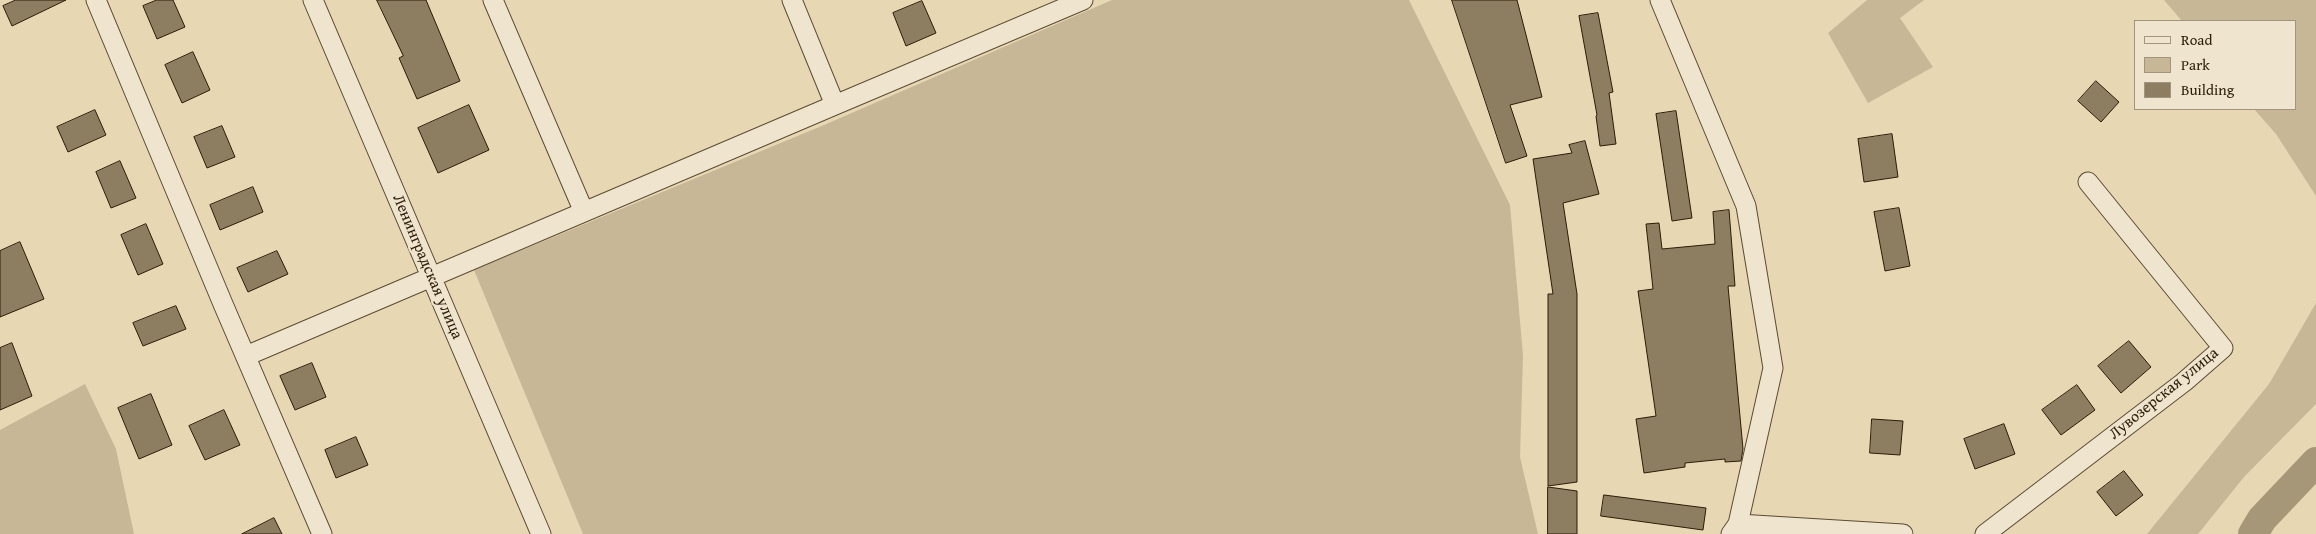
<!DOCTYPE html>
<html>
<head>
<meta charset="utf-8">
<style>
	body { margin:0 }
	#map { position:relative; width:2316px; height:534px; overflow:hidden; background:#e7d7b3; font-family:"Gentium Book Plus",serif }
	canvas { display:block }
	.legend { position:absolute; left:2134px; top:20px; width:162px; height:90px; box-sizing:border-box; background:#efe5ce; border:1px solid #a1957f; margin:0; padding:6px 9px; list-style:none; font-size:15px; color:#2c1c08 }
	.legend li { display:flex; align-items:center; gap:10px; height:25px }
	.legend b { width:25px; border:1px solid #a1957f }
</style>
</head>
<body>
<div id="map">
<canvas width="2316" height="534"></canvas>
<ul class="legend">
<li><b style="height:6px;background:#efe5ce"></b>Road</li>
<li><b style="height:14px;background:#c7b796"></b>Park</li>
<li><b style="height:14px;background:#8d7d61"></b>Building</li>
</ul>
</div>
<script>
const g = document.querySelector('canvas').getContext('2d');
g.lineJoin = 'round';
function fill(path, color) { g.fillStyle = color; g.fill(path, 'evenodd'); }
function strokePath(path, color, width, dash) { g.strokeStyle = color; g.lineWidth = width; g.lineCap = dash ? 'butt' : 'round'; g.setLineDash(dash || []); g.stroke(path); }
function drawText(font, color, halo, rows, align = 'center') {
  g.font = font + ' "Gentium Book Plus",serif'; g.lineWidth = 4.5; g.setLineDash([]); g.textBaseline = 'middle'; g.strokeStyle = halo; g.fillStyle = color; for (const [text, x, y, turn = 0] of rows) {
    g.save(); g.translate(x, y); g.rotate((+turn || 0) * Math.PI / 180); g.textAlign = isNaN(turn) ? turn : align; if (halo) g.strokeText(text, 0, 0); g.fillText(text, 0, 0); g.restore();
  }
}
fill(new Path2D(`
	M 1112,0 L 1409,0 L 1510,205 L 1523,356 L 1520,457 L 1538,534 L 583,534 L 474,270 L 824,125 Z
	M 1867,0 L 1924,0 L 1900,18 L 1933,67 L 1868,103 L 1828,33 Z
	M 2164,0 L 2316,0 L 2316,196 L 2276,134 L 2254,109 L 2295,109 L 2295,21 L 2182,21 Z
	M 2316,303 L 2316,404 L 2244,477 L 2198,534 L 2147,534 L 2269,384 Z
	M 85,384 L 116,449 L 134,534 L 0,534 L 0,430 Z`), '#c7b796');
strokePath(new Path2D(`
	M 2253,534 L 2262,519 L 2316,462`), '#a79779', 30);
const building = new Path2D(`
	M 16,0 L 66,0 L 12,26 L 3,6 Z
	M 157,0 L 173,0 L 185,27 L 157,39 L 143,6 Z
	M 377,0 L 426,0 L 460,81 L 417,99 L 399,58 L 403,56 Z
	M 1452,0 L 1517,0 L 1542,97 L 1510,105 L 1527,156 L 1506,163 Z
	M 922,1 L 936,33 L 906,46 L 893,13 Z
	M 1598,13 L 1613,92 L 1609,93 L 1616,144 L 1600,146 L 1596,116 L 1597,115 L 1579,16 Z
	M 193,52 L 210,90 L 182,103 L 165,65 Z
	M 2096,81 L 2119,102 L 2101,122 L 2078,101 Z
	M 469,105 L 489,150 L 438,173 L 418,128 Z
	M 95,110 L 106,135 L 68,152 L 57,127 Z
	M 1676,111 L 1692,218 L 1672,221 L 1656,114 Z
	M 222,126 L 235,157 L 207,168 L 194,137 Z
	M 1892,134 L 1898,177 L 1864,182 L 1858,139 Z
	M 1585,141 L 1599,194 L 1563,203 L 1577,294 L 1577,482 L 1548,486 L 1548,294 L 1553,294 L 1533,159 L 1572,153 L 1569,145 Z
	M 120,161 L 136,198 L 111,208 L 96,172 Z
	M 253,187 L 263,212 L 220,230 L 210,205 Z
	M 1899,208 L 1910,266 L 1885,271 L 1874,212 Z
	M 1729,210 L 1735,286 L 1728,286 L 1743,449 L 1741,461 L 1725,462 L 1725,459 L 1685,463 L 1685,467 L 1644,473 L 1636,419 L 1656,416 L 1638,291 L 1653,289 L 1646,224 L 1659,223 L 1662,249 L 1715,244 L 1713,212 Z
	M 146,224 L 163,264 L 138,275 L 121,235 Z
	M 20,242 L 44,299 L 0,317 L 0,251 Z
	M 277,251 L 288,274 L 248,292 L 237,268 Z
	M 176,306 L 186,329 L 143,346 L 133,323 Z
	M 2129,341 L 2151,367 L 2121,393 L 2098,366 Z
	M 12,343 L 32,396 L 0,410 L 0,348 Z
	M 312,363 L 326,397 L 295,410 L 280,376 Z
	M 2077,385 L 2095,410 L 2061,435 L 2042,410 Z
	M 151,394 L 172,445 L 139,459 L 118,408 Z
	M 224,410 L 240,445 L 205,460 L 189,426 Z
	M 1872,419 L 1903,421 L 1900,455 L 1870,453 Z
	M 2004,424 L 2015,454 L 1975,469 L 1964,439 Z
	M 356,437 L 368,465 L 336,478 L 325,450 Z
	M 2124,471 L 2143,495 L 2116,516 L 2097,492 Z
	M 1548,487 L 1577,491 L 1577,534 L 1548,534 Z
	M 1604,495 L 1706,508 L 1703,530 L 1601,516 Z
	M 274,518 L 282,534 L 242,534 Z`);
fill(building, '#8d7d61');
strokePath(building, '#2c1c08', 1);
const street = new Path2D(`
	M 96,0 L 223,304 L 322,534
	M 313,0 L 541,534
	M 493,0 L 584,212
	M 792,0 L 835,105 L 1083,0
	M 1660,0 L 1746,206 L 1773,368 L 1738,524 L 1731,534
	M 246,356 L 835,105
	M 1738,524 L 1903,534
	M 1985,534 L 2184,382 L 2223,348 L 2088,182`);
strokePath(street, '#5b4b33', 21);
strokePath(street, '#efe5ce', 19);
drawText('16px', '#2c1c08', '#efe5ce', [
	["Ленинградская улица",427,267,67],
	["Лувозерская улица",2164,394,-39]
]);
</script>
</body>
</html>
